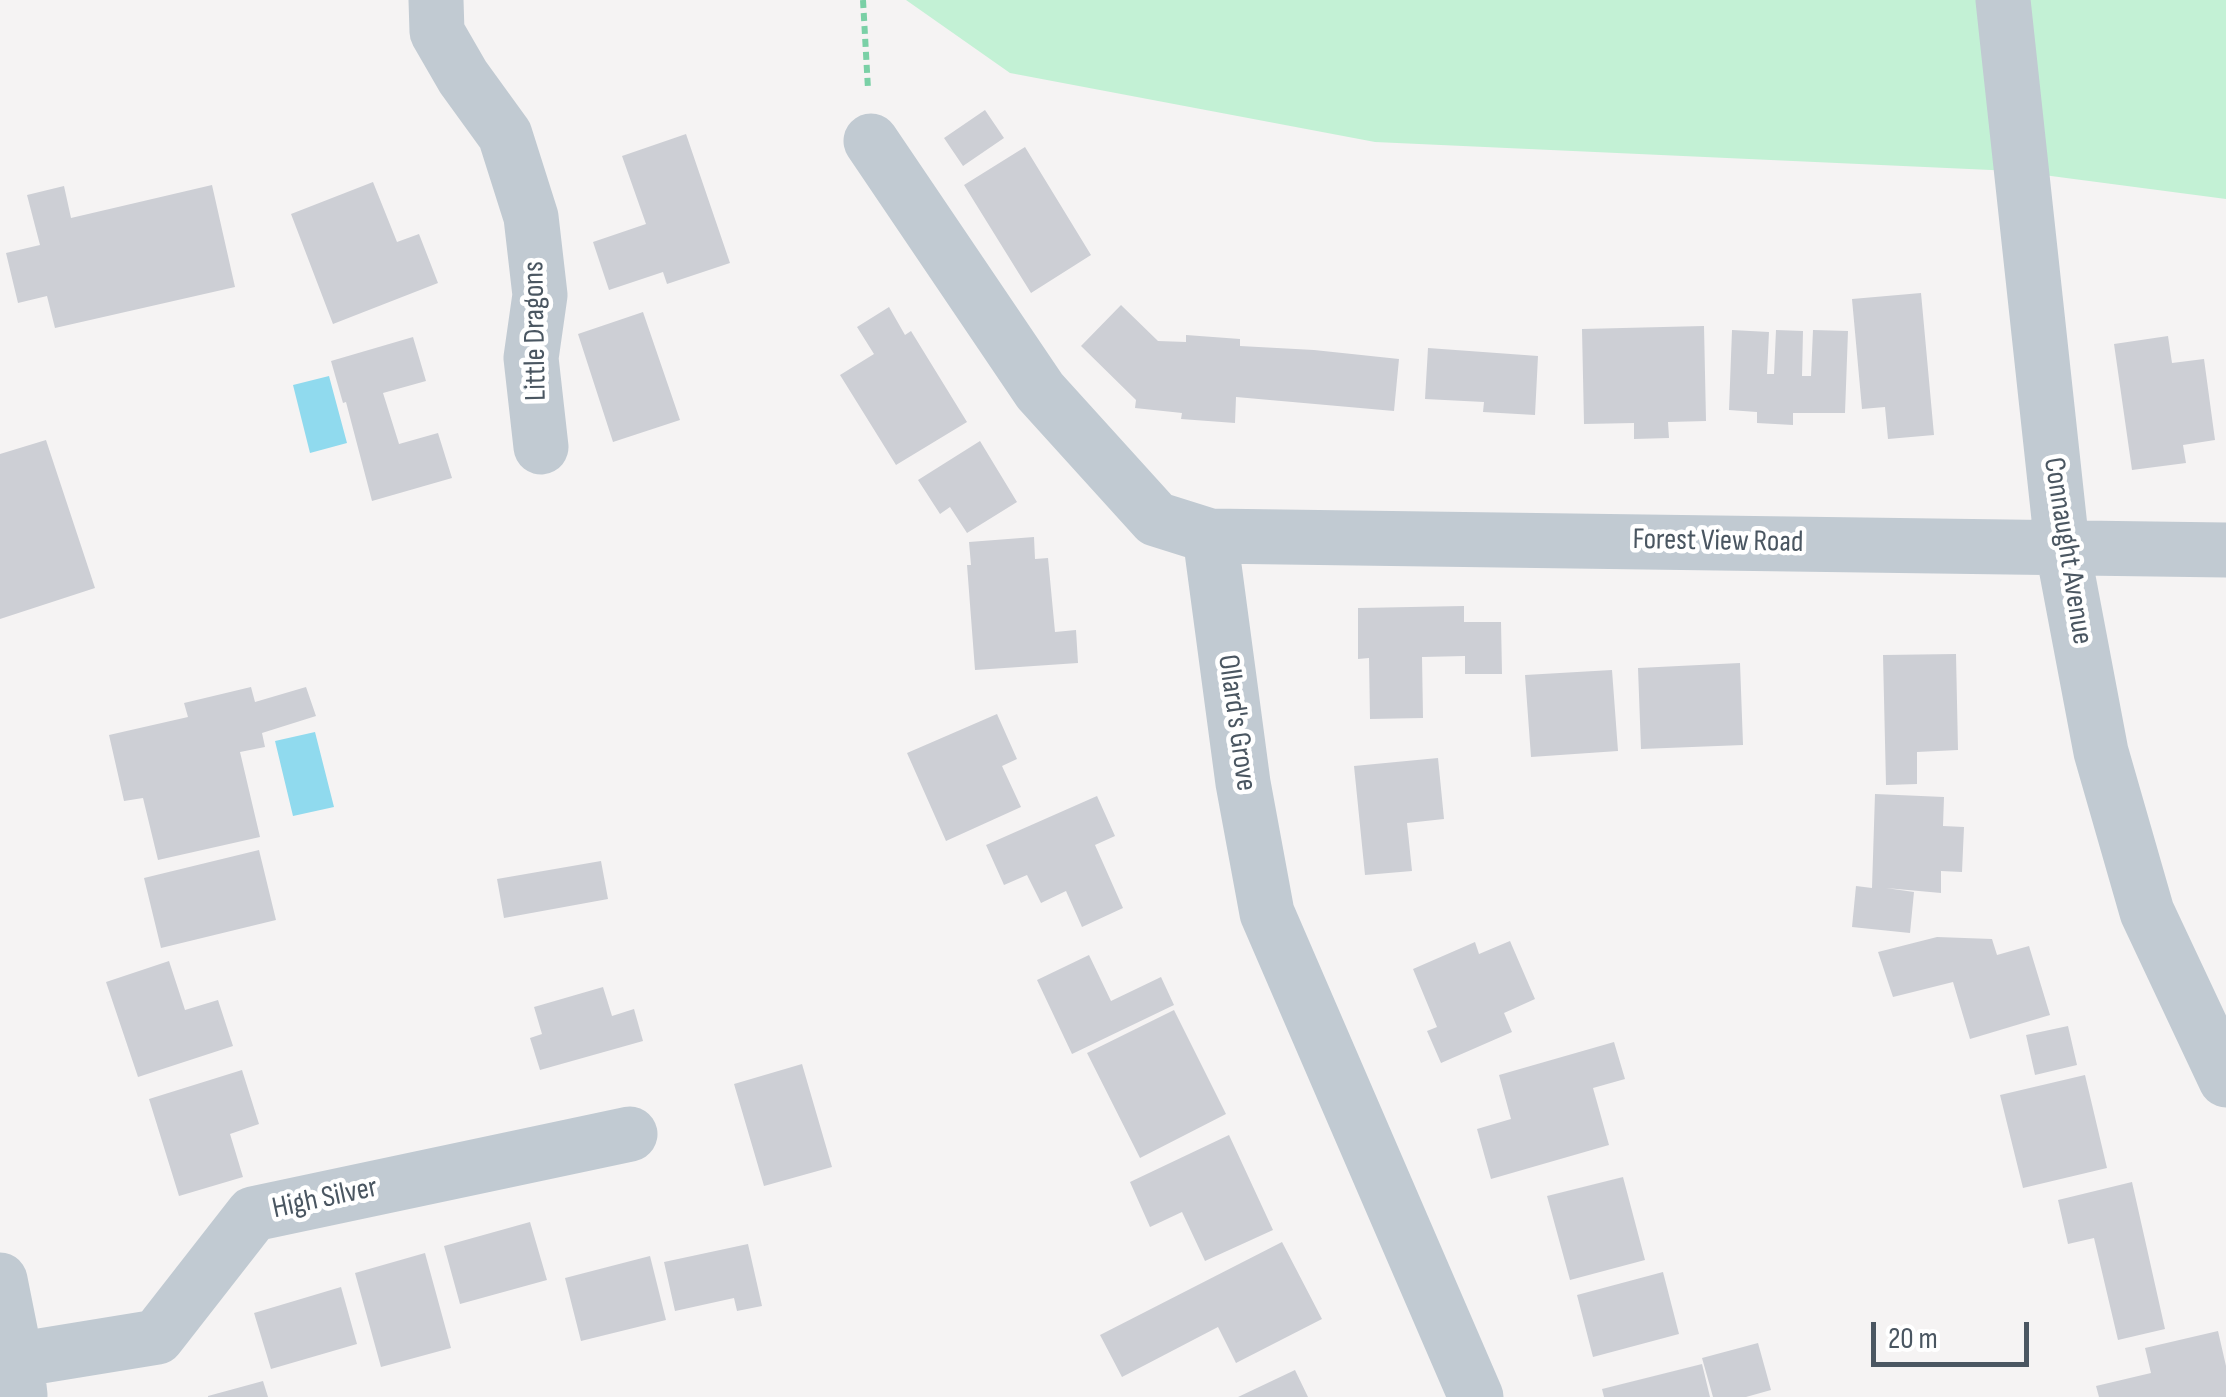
<!DOCTYPE html>
<html>
<head>
<meta charset="utf-8">
<style>
	body { margin:0 }
	#map { position:relative; width:2226px; height:1397px; overflow:hidden; background:#f5f3f3; font-family:"Sofia Sans Condensed",sans-serif }
	canvas { display:block }
	.scale { position:absolute; left:1871px; top:1322px; width:158px; height:45px; box-sizing:border-box; border:5px solid #4a5661; border-top:0; padding-left:12px; font-size:30px; line-height:35px; white-space:nowrap; color:#4a5661; -webkit-text-stroke:8px #fff; paint-order:stroke }
</style>
</head>
<body>
<div id="map">
<canvas width="2226" height="1397"></canvas>
<div class="scale">20 m</div>
</div>
<script>
const g = document.querySelector('canvas').getContext('2d');
g.lineJoin = 'round';
function fill(path, color) { g.fillStyle = color; g.fill(path, 'evenodd'); }
function strokePath(path, color, width, dash) { g.strokeStyle = color; g.lineWidth = width; g.lineCap = dash ? 'butt' : 'round'; g.setLineDash(dash || []); g.stroke(path); }
function drawText(font, color, halo, rows, align = 'center') {
  g.font = font + ' "Sofia Sans Condensed",sans-serif'; g.lineWidth = 9; g.setLineDash([]); g.textBaseline = 'middle'; g.strokeStyle = halo; g.fillStyle = color; for (const [text, x, y, turn = 0] of rows) {
    g.save(); g.translate(x, y); g.rotate((+turn || 0) * Math.PI / 180); g.textAlign = isNaN(turn) ? turn : align; if (halo) g.strokeText(text, 0, 0); g.fillText(text, 0, 0); g.restore();
  }
}
fill(new Path2D(`
	M 906,0 L 2226,0 L 2226,199 L 2013,171 L 1375,142 L 1010,73 Z`), '#c3f1d5');
fill(new Path2D(`
	M 329,376 L 347,443 L 310,453 L 293,385 Z
	M 315,732 L 334,807 L 293,816 L 275,741 Z`), '#90daee');
fill(new Path2D(`
	M 985,110 L 1004,138 L 963,166 L 944,138 Z
	M 686,134 L 730,263 L 667,284 L 663,272 L 609,290 L 593,242 L 646,224 L 622,156 Z
	M 1025,147 L 1091,255 L 1031,293 L 964,185 Z
	M 373,182 L 397,242 L 419,234 L 438,283 L 333,324 L 291,214 Z
	M 212,185 L 235,287 L 55,328 L 47,296 L 18,303 L 6,253 L 40,245 L 27,195 L 64,186 L 71,218 Z
	M 1921,293 L 1934,435 L 1888,439 L 1885,407 L 1862,409 L 1852,299 Z
	M 1121,305 L 1158,341 L 1186,342 L 1186,335 L 1240,339 L 1240,346 L 1314,350 L 1399,359 L 1394,411 L 1236,397 L 1235,423 L 1181,419 L 1182,413 L 1135,408 L 1136,400 L 1081,346 Z
	M 889,307 L 905,335 L 911,331 L 967,422 L 896,465 L 840,375 L 874,354 L 857,327 Z
	M 643,312 L 680,420 L 613,442 L 578,334 Z
	M 1704,326 L 1706,421 L 1668,422 L 1669,438 L 1634,439 L 1634,423 L 1584,424 L 1582,329 Z
	M 1732,330 L 1769,332 L 1767,374 L 1774,374 L 1776,330 L 1803,331 L 1802,376 L 1811,376 L 1813,330 L 1848,331 L 1845,413 L 1793,413 L 1793,425 L 1757,423 L 1757,412 L 1729,410 Z
	M 2168,336 L 2172,363 L 2204,359 L 2215,440 L 2183,445 L 2186,463 L 2132,470 L 2114,344 Z
	M 413,337 L 426,381 L 383,393 L 399,444 L 438,433 L 452,478 L 372,501 L 346,402 L 343,403 L 331,361 Z
	M 1428,348 L 1538,356 L 1535,415 L 1483,412 L 1484,402 L 1425,399 Z
	M 46,440 L 95,588 L 0,619 L 0,454 Z
	M 980,441 L 1017,502 L 967,533 L 950,507 L 940,514 L 918,480 Z
	M 1034,537 L 1035,559 L 1048,558 L 1055,632 L 1076,630 L 1078,663 L 975,670 L 967,565 L 971,565 L 969,542 Z
	M 1464,606 L 1464,622 L 1501,622 L 1502,674 L 1465,674 L 1465,656 L 1422,657 L 1423,718 L 1370,719 L 1369,658 L 1358,659 L 1358,608 Z
	M 1956,654 L 1958,750 L 1917,752 L 1917,784 L 1886,785 L 1883,655 Z
	M 1740,663 L 1743,745 L 1641,749 L 1638,668 Z
	M 1612,670 L 1618,751 L 1531,757 L 1525,675 Z
	M 251,687 L 255,702 L 306,687 L 316,716 L 262,733 L 265,747 L 240,752 L 260,837 L 158,860 L 143,798 L 124,801 L 109,735 L 188,717 L 184,703 Z
	M 997,714 L 1017,759 L 1002,766 L 1021,807 L 946,841 L 907,753 Z
	M 1438,758 L 1444,819 L 1407,823 L 1412,871 L 1365,875 L 1354,766 Z
	M 1875,794 L 1944,797 L 1943,826 L 1964,827 L 1962,872 L 1941,871 L 1941,893 L 1886,888 L 1914,892 L 1910,933 L 1852,927 L 1856,886 L 1872,888 Z
	M 1097,796 L 1115,836 L 1095,845 L 1123,908 L 1082,927 L 1066,891 L 1041,903 L 1027,875 L 1004,885 L 986,845 Z
	M 259,850 L 276,920 L 161,948 L 144,878 Z
	M 601,861 L 608,899 L 504,918 L 497,879 Z
	M 1937,937 L 1992,939 L 1997,955 L 2029,946 L 2050,1015 L 1970,1039 L 1953,982 L 1893,997 L 1878,952 Z
	M 1510,941 L 1535,999 L 1504,1013 L 1512,1032 L 1441,1063 L 1427,1031 L 1437,1027 L 1413,969 L 1475,942 L 1479,954 Z
	M 1089,955 L 1111,1001 L 1161,977 L 1174,1005 L 1072,1054 L 1037,980 Z
	M 169,961 L 185,1010 L 218,1000 L 233,1046 L 138,1077 L 106,982 Z
	M 603,987 L 612,1016 L 634,1009 L 643,1041 L 540,1070 L 530,1038 L 542,1034 L 534,1007 Z
	M 1174,1010 L 1226,1114 L 1140,1158 L 1087,1053 Z
	M 2068,1026 L 2077,1065 L 2035,1075 L 2026,1035 Z
	M 1614,1042 L 1625,1079 L 1593,1088 L 1609,1145 L 1491,1179 L 1477,1129 L 1511,1119 L 1499,1075 Z
	M 802,1064 L 832,1167 L 764,1186 L 734,1084 Z
	M 242,1070 L 259,1124 L 230,1134 L 243,1177 L 179,1196 L 149,1099 Z
	M 2085,1075 L 2107,1168 L 2023,1188 L 2000,1095 Z
	M 1229,1135 L 1273,1230 L 1205,1261 L 1182,1212 L 1150,1227 L 1130,1182 Z
	M 1623,1177 L 1645,1260 L 1570,1280 L 1547,1196 Z
	M 2132,1182 L 2165,1329 L 2118,1340 L 2094,1238 L 2068,1244 L 2058,1200 Z
	M 530,1222 L 547,1280 L 460,1304 L 444,1246 Z
	M 1282,1242 L 1322,1319 L 1236,1363 L 1218,1327 L 1122,1377 L 1100,1335 Z
	M 748,1244 L 762,1306 L 737,1311 L 734,1298 L 675,1311 L 664,1262 Z
	M 425,1253 L 451,1348 L 381,1367 L 355,1273 Z
	M 650,1256 L 666,1320 L 581,1341 L 565,1278 Z
	M 1663,1272 L 1679,1334 L 1593,1357 L 1577,1295 Z
	M 341,1287 L 357,1344 L 271,1369 L 254,1313 Z
	M 2218,1331 L 2226,1366 L 2226,1397 L 2099,1397 L 2096,1386 L 2151,1373 L 2145,1348 Z
	M 1758,1343 L 1771,1390 L 1746,1397 L 1713,1397 L 1702,1358 Z
	M 1702,1364 L 1710,1397 L 1604,1397 L 1602,1389 Z
	M 1295,1370 L 1308,1397 L 1238,1397 Z
	M 263,1381 L 268,1397 L 208,1397 L 208,1396 Z`), '#cdcfd5');
strokePath(new Path2D(`
	M 863,0 L 868,89`), '#7ad0a6', 6, [8, 5]);
strokePath(new Path2D(`
	M 436,0 L 437,32 L 463,77 L 505,135 L 531,217 L 540,295 L 531,358 L 541,447
	M 2003,0 L 2062,546 L 2101,752 L 2147,912 L 2226,1080
	M 871,141 L 1040,391 L 1156,519 L 1210,536 L 2226,550
	M 1210,536 L 1243,783 L 1267,913 L 1476,1397
	M 0,1280 L 16,1360 L 20,1395
	M 16,1360 L 157,1337 L 253,1214 L 630,1134`), '#c1cad2', 55);
drawText('30px', '#4a5661', '#fff', [
	["Little Dragons",536,331,-91],
	["Forest View Road",1718,542,1],
	["Connaught Avenue",2067,551,81],
	["Ollard's Grove",1236,723,82],
	["High Silver",325,1199,-12]
]);
</script>
</body>
</html>
